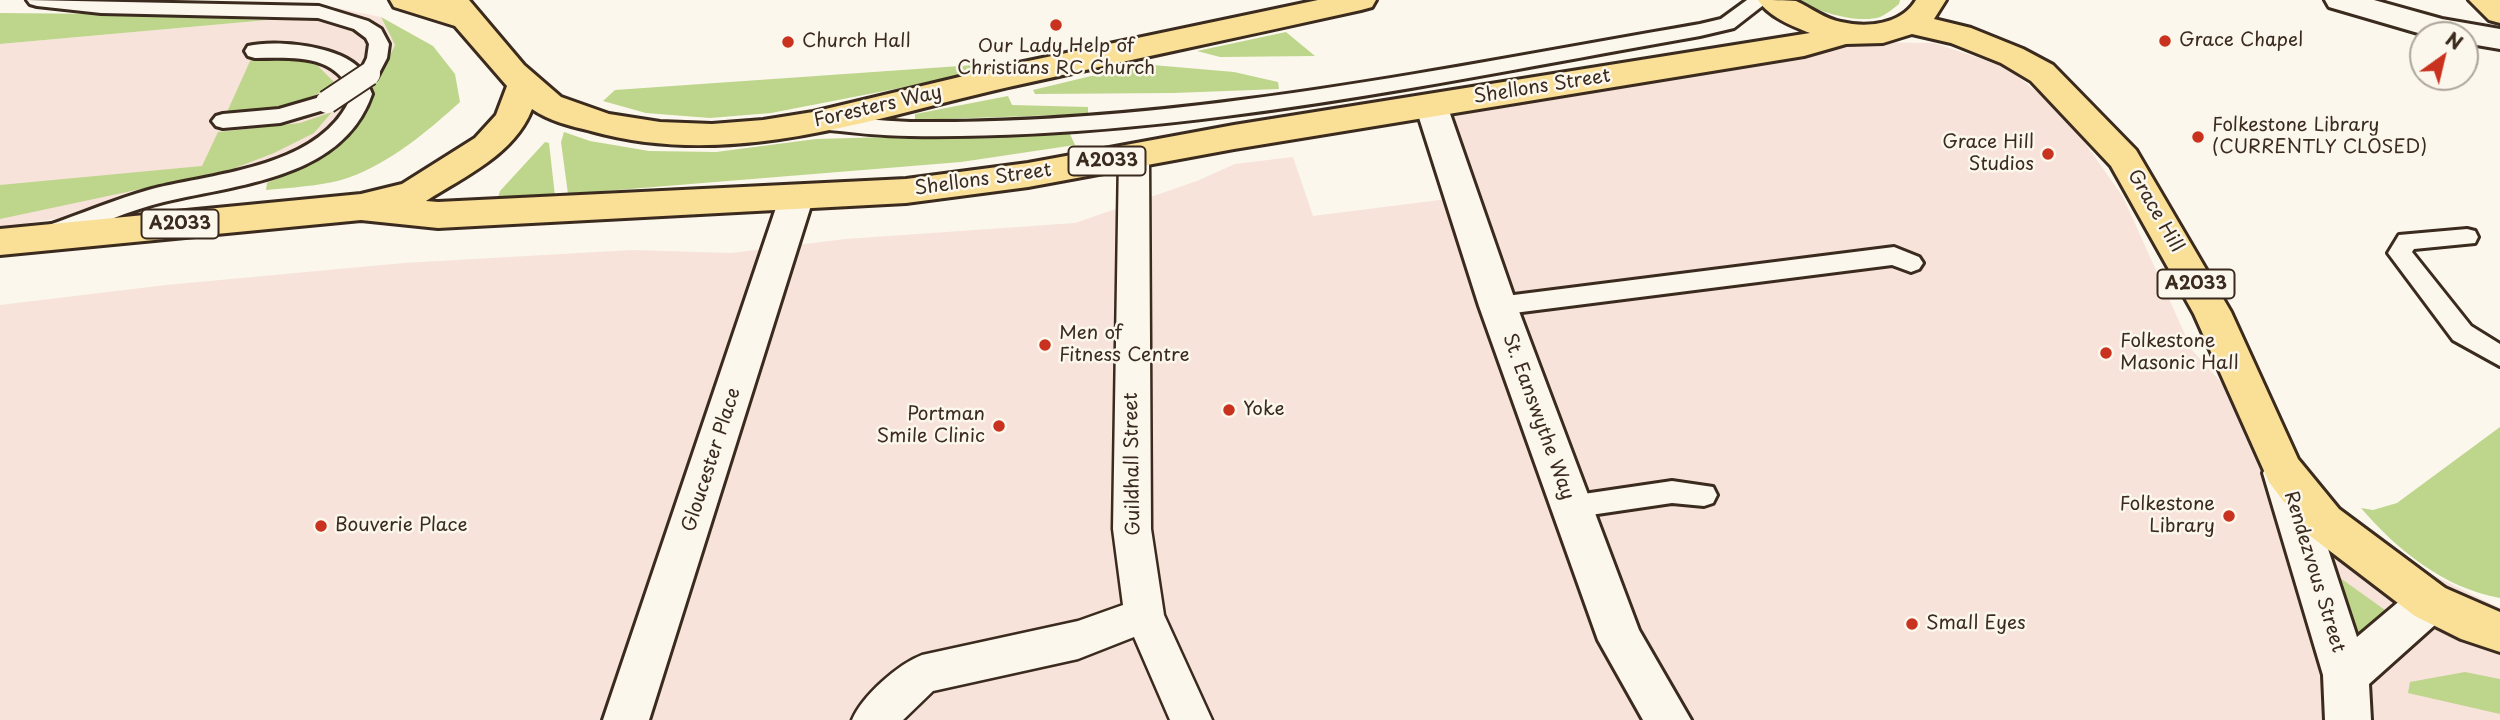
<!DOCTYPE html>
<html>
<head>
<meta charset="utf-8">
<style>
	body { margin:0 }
	#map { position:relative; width:2500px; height:720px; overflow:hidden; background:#fbf7ec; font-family:"Playpen Sans",sans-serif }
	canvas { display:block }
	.north { position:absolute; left:2409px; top:21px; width:70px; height:70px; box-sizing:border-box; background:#fbf7ec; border:2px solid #aea59a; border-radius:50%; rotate:34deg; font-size:19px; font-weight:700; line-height:28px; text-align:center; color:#3b2a1e }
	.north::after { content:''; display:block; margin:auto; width:24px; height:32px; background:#c8321e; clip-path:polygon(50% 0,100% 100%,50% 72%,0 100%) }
</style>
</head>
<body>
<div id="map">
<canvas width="2500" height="720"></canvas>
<div class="north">N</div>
</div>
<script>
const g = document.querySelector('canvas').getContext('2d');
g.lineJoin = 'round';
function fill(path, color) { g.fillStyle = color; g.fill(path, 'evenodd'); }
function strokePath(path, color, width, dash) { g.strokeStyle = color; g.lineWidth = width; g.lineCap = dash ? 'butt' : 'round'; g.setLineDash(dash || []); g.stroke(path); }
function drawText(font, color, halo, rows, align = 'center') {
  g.font = font + ' "Playpen Sans",sans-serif'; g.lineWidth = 5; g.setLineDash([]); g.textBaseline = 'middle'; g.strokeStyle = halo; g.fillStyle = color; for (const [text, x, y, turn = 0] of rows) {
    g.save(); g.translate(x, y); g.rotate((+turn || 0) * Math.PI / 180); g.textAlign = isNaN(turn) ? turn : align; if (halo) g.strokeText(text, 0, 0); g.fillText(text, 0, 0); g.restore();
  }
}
fill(new Path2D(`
	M 337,8 L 381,17 L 395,45 L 380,79 L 372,90 L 365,115 L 340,143 L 302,167 L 267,183 L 0,228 L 0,44 L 268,20 Z
	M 1847,42 L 1934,43 L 2006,67 L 2066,116 L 2123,197 L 2192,350 L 2314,486 L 2396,557 L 2500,608 L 2500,720 L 0,720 L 0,305 L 166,285 L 404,263 L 632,250 L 731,253 L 846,239 L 1075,223 L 1197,181 L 1235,164 L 1293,157 L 1313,216 L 1455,198 L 1419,103 Z`), '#f7e3d9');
fill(new Path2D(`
	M 1798,0 L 1900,0 L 1899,4 C 1894,8 1887,14 1880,17 C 1858,24 1817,12 1798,0 Z
	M 0,13 L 106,14 L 268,20 L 0,44 Z
	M 381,17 L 433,46 L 455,74 L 460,102 C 429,130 397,157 358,174 C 331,186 295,187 266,190 L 267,183 C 297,169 349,146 365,115 C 370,107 368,97 372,89 C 380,74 388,60 395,45 Z
	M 1286,32 L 1315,56 L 1220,57 L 1197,51 Z
	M 292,58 L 317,65 L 336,84 C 298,107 271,108 227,112 L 251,59 Z
	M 1141,64 L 1234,72 L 1278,82 L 1279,89 L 1174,93 L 1035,94 L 1033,90 Z
	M 974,65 L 998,69 L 771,113 L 710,118 L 646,113 L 603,101 L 615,90 Z
	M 1008,96 L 1012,105 L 1088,107 L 1088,114 L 915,120 L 915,114 Z
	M 332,112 L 314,133 L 274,153 L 230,170 L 0,219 L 0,185 L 202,166 L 218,132 L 300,123 Z
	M 564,132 L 590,141 L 649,151 L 716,152 L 816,139 L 1069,132 L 1075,145 L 961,162 L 568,194 L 561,142 Z
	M 545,142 L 549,143 L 555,196 L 497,201 L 500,191 Z
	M 2500,427 L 2500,598 C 2444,588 2397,550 2361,508 L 2373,510 L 2397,503 Z
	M 2329,570 L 2385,610 L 2353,645 Z
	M 2465,672 L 2500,679 L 2500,714 L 2408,693 L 2410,682 Z`), '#bed58c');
const service = new Path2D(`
	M 27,0 L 319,6 L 368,21 L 381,29 L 389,44 L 387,58 L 376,79 L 366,80 L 372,94 C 341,184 226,184 149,206 C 117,215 86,231 54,240 L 46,238 L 43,232 L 46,226 C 81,214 116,199 152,189 C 215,173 325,167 352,94 C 335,53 293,58 255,58 L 248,56 L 245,51 L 248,46 C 276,39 342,46 361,70 L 367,58 L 369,44 L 366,38 L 354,29 L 318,18 L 101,13 L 37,6 L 30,4 Z
	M 1747,0 L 1770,0 L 1734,28 L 1700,36 C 1439,82 1176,140 910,136 C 880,136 850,132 820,129 L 813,127 L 809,122 L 813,117 L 820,115 C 850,117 880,121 910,122 C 1176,125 1439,69 1700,24 L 1721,19 Z
	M 327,95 L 334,97 L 337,102 L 334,107 L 280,123 L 223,128 L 216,126 L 212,121 L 216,116 L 223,114 L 279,109 Z
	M 2467,229 L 2475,231 L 2478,237 L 2475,243 L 2414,249 L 2412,252 L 2471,326 L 2500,344 L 2500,366 L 2453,340 L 2388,253 L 2399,235 Z
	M 1894,247 L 1919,257 L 1923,263 L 1919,269 L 1911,272 L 1892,265 L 1498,315 L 1490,312 L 1486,306 L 1490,300 L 1498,297 Z
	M 1672,481 L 1713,487 L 1717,495 L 1713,503 L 1704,506 L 1672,503 L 1570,518 L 1561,515 L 1557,507 L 1561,499 L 1570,496 Z`);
const pedestrian = new Path2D(`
	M 1134,145 L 1145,148 L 1149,156 L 1151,529 L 1164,615 L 1212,720 L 1170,720 L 1134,637 L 1078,659 L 933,691 L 903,720 L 852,720 C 862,696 898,664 922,655 L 1078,621 L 1123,605 L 1113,529 L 1119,156 L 1123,148 Z`);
const minor = new Path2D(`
	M 2325,0 L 2374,0 L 2442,19 L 2500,29 L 2500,49 L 2465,43 L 2465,35 L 2425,35 L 2329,7 Z
	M 1431,94 L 1443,97 L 1447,105 L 1517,306 L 1639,630 L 1691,720 L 1643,720 L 1598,640 L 1479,306 L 1415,105 L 1419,97 Z
	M 796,186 L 808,190 L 813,199 L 649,720 L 603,720 L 779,199 L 784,190 Z
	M 2283,456 L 2297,461 L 2303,473 L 2357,637 L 2415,588 L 2430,582 L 2445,588 L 2452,602 L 2445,616 L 2369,684 L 2371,720 L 2325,720 L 2323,675 L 2263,473 L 2269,461 Z`);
const primary = new Path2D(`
	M 390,0 L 469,0 L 524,65 L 561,97 L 609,114 L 660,122 L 712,124 L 763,120 L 813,112 L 1014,64 L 1318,0 L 1376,0 L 1372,7 L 1361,10 C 1245,36 1129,60 1013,86 C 874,117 734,171 591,131 C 571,126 549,121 532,109 C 515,154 465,176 426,201 L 438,202 L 906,179 L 1028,163 L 1234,125 L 1810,33 C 1792,26 1769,17 1758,0 C 1769,0 1786,0 1796,1 C 1811,8 1825,19 1841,22 C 1867,28 1901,25 1916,0 L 1946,0 L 1934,19 L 1971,28 L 2023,49 L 2053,65 L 2136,150 L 2231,312 L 2298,459 L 2339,509 L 2445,588 L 2500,612 L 2500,652 L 2461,639 L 2415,616 L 2309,535 L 2269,482 L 2194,314 L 2111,166 L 2031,81 L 2001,63 L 1951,43 L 1912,34 L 1883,43 L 1846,44 L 1804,56 L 1234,149 L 1028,187 L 906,203 L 438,228 L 361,220 L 0,255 L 0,229 L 361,194 L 402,184 L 475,138 L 496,115 L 507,86 L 455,26 L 394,7 Z
	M 2469,0 L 2500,0 L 2500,23 L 2489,20 Z`);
strokePath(service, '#3b2a1e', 6);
strokePath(pedestrian, '#3b2a1e', 5);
strokePath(minor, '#3b2a1e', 6);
strokePath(primary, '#3b2a1e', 6);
fill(service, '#fbf7ec');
fill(pedestrian, '#fbf7ec');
fill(minor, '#fbf7ec');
fill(primary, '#fadf96');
const serviceBridge = new Path2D(`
	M 327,102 L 369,74`);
strokePath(serviceBridge, '#3b2a1e', 26, []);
strokePath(serviceBridge, '#fbf7ec', 22);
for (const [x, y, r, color] of [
	[1056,25,7,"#c8321e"],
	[2165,41,7,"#c8321e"],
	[788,42,7,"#c8321e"],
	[2198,137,7,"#c8321e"],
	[2048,154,7,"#c8321e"],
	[1045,345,7,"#c8321e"],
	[2106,353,7,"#c8321e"],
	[1229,410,7,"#c8321e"],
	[999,426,7,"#c8321e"],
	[2229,516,7,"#c8321e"],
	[321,526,7,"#c8321e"],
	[1912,624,7,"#c8321e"]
]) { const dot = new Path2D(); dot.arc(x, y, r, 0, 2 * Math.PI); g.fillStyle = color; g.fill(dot); strokePath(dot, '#fbf7ec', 2.5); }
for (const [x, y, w] of [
	[1107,161,77],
	[180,224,77],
	[2196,284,77]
]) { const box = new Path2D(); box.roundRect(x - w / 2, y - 14.5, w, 29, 5); g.fillStyle = '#fbf7ec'; g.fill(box); strokePath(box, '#3b2a1e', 2); }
drawText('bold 18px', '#3b2a1e', null, [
	["A2033",1107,161],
	["A2033",180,224],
	["A2033",2196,284]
]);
drawText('19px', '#3b2a1e', '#fbf7ec', [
	["Grace Chapel",2179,41],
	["Church Hall",802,42],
	["Our Lady Help of",1056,47,"center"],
	["Christians RC Church",1056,69,"center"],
	["Folkestone Library",2212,126],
	["(CURRENTLY CLOSED)",2212,148],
	["Grace Hill",2034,143,"right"],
	["Studios",2034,165,"right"],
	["Men of",1059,334],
	["Fitness Centre",1059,356],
	["Folkestone",2120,342],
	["Masonic Hall",2120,364],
	["Yoke",1243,410],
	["Portman",985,415,"right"],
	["Smile Clinic",985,437,"right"],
	["Folkestone",2215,505,"right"],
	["Library",2215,527,"right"],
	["Bouverie Place",335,526],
	["Small Eyes",1926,624]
], 'left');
drawText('19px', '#3b2a1e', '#fbf7ec', [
	["Shellons Street",1542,87,-9],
	["Foresters Way",878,107,-13],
	["Shellons Street",983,180,-8],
	["Grace Hill",2155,211,60],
	["St. Eanswythe Way",1538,417,70],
	["Gloucester Place",712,460,-72],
	["Guildhall Street",1133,464,-91],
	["Rendezvous Street",2314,572,73]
]);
</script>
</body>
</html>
